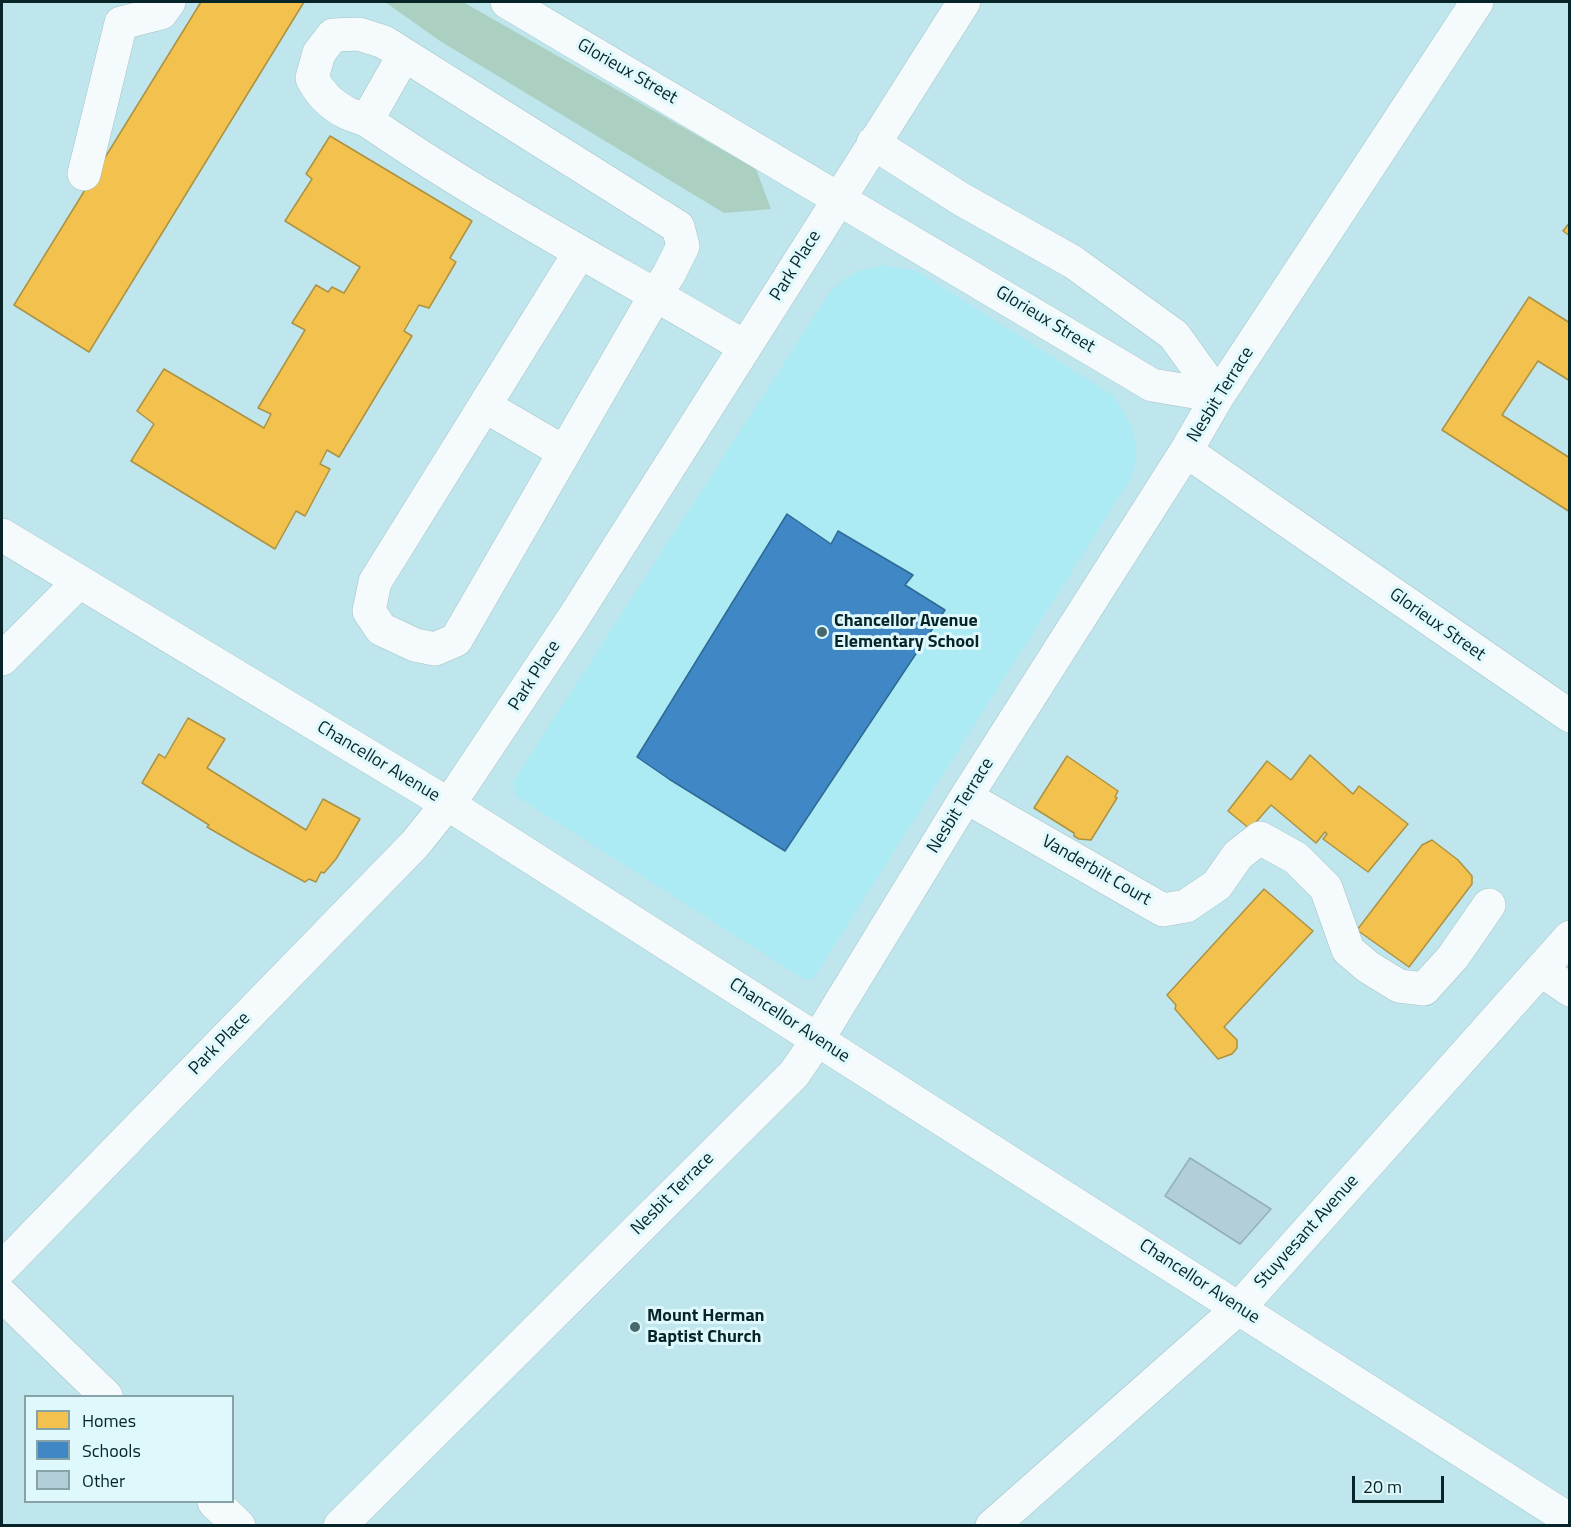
<!DOCTYPE html>
<html>
<head>
<meta charset="utf-8">
<style>
	body { margin:0 }
	#map { position:relative; width:1571px; height:1527px; overflow:hidden; background:#bfe6ec; font-family:"Titillium Web",sans-serif }
	canvas { display:block }
	.frame { position:absolute; inset:0; border:3px solid #072429; pointer-events:none }
	.legend { position:absolute; left:24px; top:1395px; width:210px; height:108px; box-sizing:border-box; background:#def8fc; border:2px solid #88a3a8; margin:0; padding:8px 10px; list-style:none; font-size:18px; color:#072429 }
	.legend li { display:flex; align-items:center; gap:12px; height:30px }
	.legend b { width:30px; border:2px solid #88a3a8 }
	.scale { position:absolute; left:1352px; top:1476px; width:92px; height:27px; box-sizing:border-box; border:3px solid #072429; border-top:0; padding-left:8px; font-size:18px; line-height:21px; white-space:nowrap; color:#072429; -webkit-text-stroke:4px #def8fc; paint-order:stroke }
</style>
</head>
<body>
<div id="map">
<canvas width="1571" height="1527"></canvas>
<div class="frame"></div>
<ul class="legend">
<li><b style="height:16px;background:#f2c14e"></b>Homes</li>
<li><b style="height:16px;background:#3f88c5"></b>Schools</li>
<li><b style="height:16px;background:#b2cfd7"></b>Other</li>
</ul>
<div class="scale">20 m</div>
</div>
<script>
const g = document.querySelector('canvas').getContext('2d');
g.lineJoin = 'round';
function fill(path, color) { g.fillStyle = color; g.fill(path, 'evenodd'); }
function strokePath(path, color, width, dash) { g.strokeStyle = color; g.lineWidth = width; g.lineCap = dash ? 'butt' : 'round'; g.setLineDash(dash || []); g.stroke(path); }
function drawText(font, color, halo, rows, align = 'center') {
  g.font = font + ' "Titillium Web",sans-serif'; g.lineWidth = 6; g.setLineDash([]); g.textBaseline = 'middle'; g.strokeStyle = halo; g.fillStyle = color; for (const [text, x, y, turn = 0] of rows) {
    g.save(); g.translate(x, y); g.rotate((+turn || 0) * Math.PI / 180); g.textAlign = isNaN(turn) ? turn : align; if (halo) g.strokeText(text, 0, 0); g.fillText(text, 0, 0); g.restore();
  }
}
fill(new Path2D(`
	M 883,265 L 917,271 L 1114,396 L 1132,427 L 1136,445 L 1135,465 L 1130,480 L 813,979 L 805,980 L 516,796 L 512,783 L 830,292 L 843,280 L 860,270 Z`), '#aceaf4');
fill(new Path2D(`
	M 385,2 L 463,2 L 756,169 L 771,209 L 724,213 L 440,41 Z`), '#abd0c1');
const homes = new Path2D(`
	M 201,2 L 304,2 L 89,352 L 14,305 Z
	M 330,136 L 472,221 L 450,258 L 456,262 L 429,308 L 419,305 L 404,331 L 412,336 L 339,457 L 327,450 L 320,464 L 330,469 L 305,516 L 296,511 L 275,549 L 131,461 L 154,424 L 137,411 L 164,369 L 264,428 L 271,414 L 258,408 L 305,330 L 292,323 L 316,285 L 328,292 L 332,287 L 344,293 L 360,267 L 285,221 L 312,179 L 306,174 Z
	M 1570,222 L 1570,236 L 1563,231 Z
	M 1529,297 L 1570,323 L 1570,381 L 1538,361 L 1502,415 L 1570,458 L 1570,512 L 1442,430 Z
	M 188,718 L 225,739 L 207,768 L 306,830 L 323,799 L 360,819 L 336,859 L 324,873 L 321,872 L 316,882 L 309,879 L 305,882 L 250,852 L 207,827 L 209,825 L 142,783 L 159,754 L 165,758 Z
	M 1310,755 L 1353,794 L 1359,786 L 1408,824 L 1368,872 L 1323,839 L 1327,834 L 1325,832 L 1316,843 L 1271,805 L 1250,829 L 1228,811 L 1267,761 L 1291,780 Z
	M 1067,756 L 1118,791 L 1115,797 L 1117,798 L 1091,840 L 1079,839 L 1074,836 L 1074,833 L 1034,808 Z
	M 1432,840 L 1458,860 L 1472,876 L 1472,884 L 1409,967 L 1357,930 L 1422,845 Z
	M 1264,889 L 1313,931 L 1224,1027 L 1237,1040 L 1237,1048 L 1232,1054 L 1218,1059 L 1175,1009 L 1176,1005 L 1167,995 Z`);
fill(homes, '#f2c14e');
strokePath(homes, '#ac9243', 1.5);
const schools = new Path2D(`
	M 787,514 L 831,544 L 838,531 L 913,575 L 905,585 L 945,610 L 785,851 L 669,779 L 637,757 Z`);
fill(schools, '#3f88c5');
strokePath(schools, '#2e6a96', 1.5);
const building = new Path2D(`
	M 1190,1158 L 1271,1209 L 1240,1244 L 1165,1196 Z`);
fill(building, '#b2cfd7');
strokePath(building, '#93b0b7', 1.5);
const minor = new Path2D(`
	M 507,2 L 1152,385 L 1218,396
	M 367,120 L 404,55
	M 873,143 L 961,199 L 1073,262 L 1174,335 L 1218,396
	M 84,174 L 121,23 L 161,13 L 169,2
	M 580,252 L 375,582 L 369,611 L 381,629 L 415,645 L 435,649 L 456,640 L 656,294 L 669,274 L 683,246 L 678,227 L 384,42 L 359,34 L 333,35 L 319,53 L 312,78 C 320,94 331,105 347,113 C 355,117 364,118 372,124 C 492,206 620,273 745,347
	M 485,406 L 564,452
	M 1186,451 L 1570,716
	M 2,659 L 79,582
	M 966,797 L 1163,910 L 1186,906 L 1217,885 L 1238,855 L 1260,838 L 1296,858 L 1326,888 L 1348,950 L 1368,967 L 1399,986 L 1424,989 L 1453,957 L 1489,905
	M 1541,970 L 1570,990
	M 2,1268 L 415,844 L 460,788 L 574,617 L 964,2
	M 2,1295 L 106,1396
	M 214,1502 L 239,1526
	M 340,1526 L 794,1074 L 818,1039 L 966,797 L 1186,451 L 1218,396 L 1477,2`);
const major = new Path2D(`
	M 2,535 L 448,804 L 1570,1520
	M 992,1526 L 1239,1308 L 1570,937`);
strokePath(minor, '#a3c2c6', 34);
strokePath(major, '#a3c2c6', 34);
strokePath(minor, '#f5fbfc', 33);
strokePath(major, '#f5fbfc', 33);
for (const [x, y, r, color] of [
	[822,632,6,"#47686d"],
	[635,1327,6,"#47686d"]
]) { const dot = new Path2D(); dot.arc(x, y, r, 0, 2 * Math.PI); g.fillStyle = color; g.fill(dot); strokePath(dot, '#def8fc', 2); }
drawText('18px', '#072429', '#def8fc', [
	["Glorieux Street",627,72,30],
	["Park Place",796,266,-58],
	["Glorieux Street",1045,320,31],
	["Nesbit Terrace",1221,395,-58],
	["Glorieux Street",1437,625,35],
	["Park Place",535,676,-57],
	["Chancellor Avenue",378,762,31],
	["Nesbit Terrace",961,806,-58],
	["Vanderbilt Court",1096,871,30],
	["Chancellor Avenue",789,1021,33],
	["Park Place",220,1044,-46],
	["Nesbit Terrace",673,1194,-45],
	["Stuyvesant Avenue",1307,1232,-48],
	["Chancellor Avenue",1199,1282,33]
]);
drawText('bold 18px', '#072429', '#def8fc', [
	["Chancellor Avenue",834,622],
	["Elementary School",834,643],
	["Mount Herman",647,1317],
	["Baptist Church",647,1338]
], 'left');
</script>
</body>
</html>
